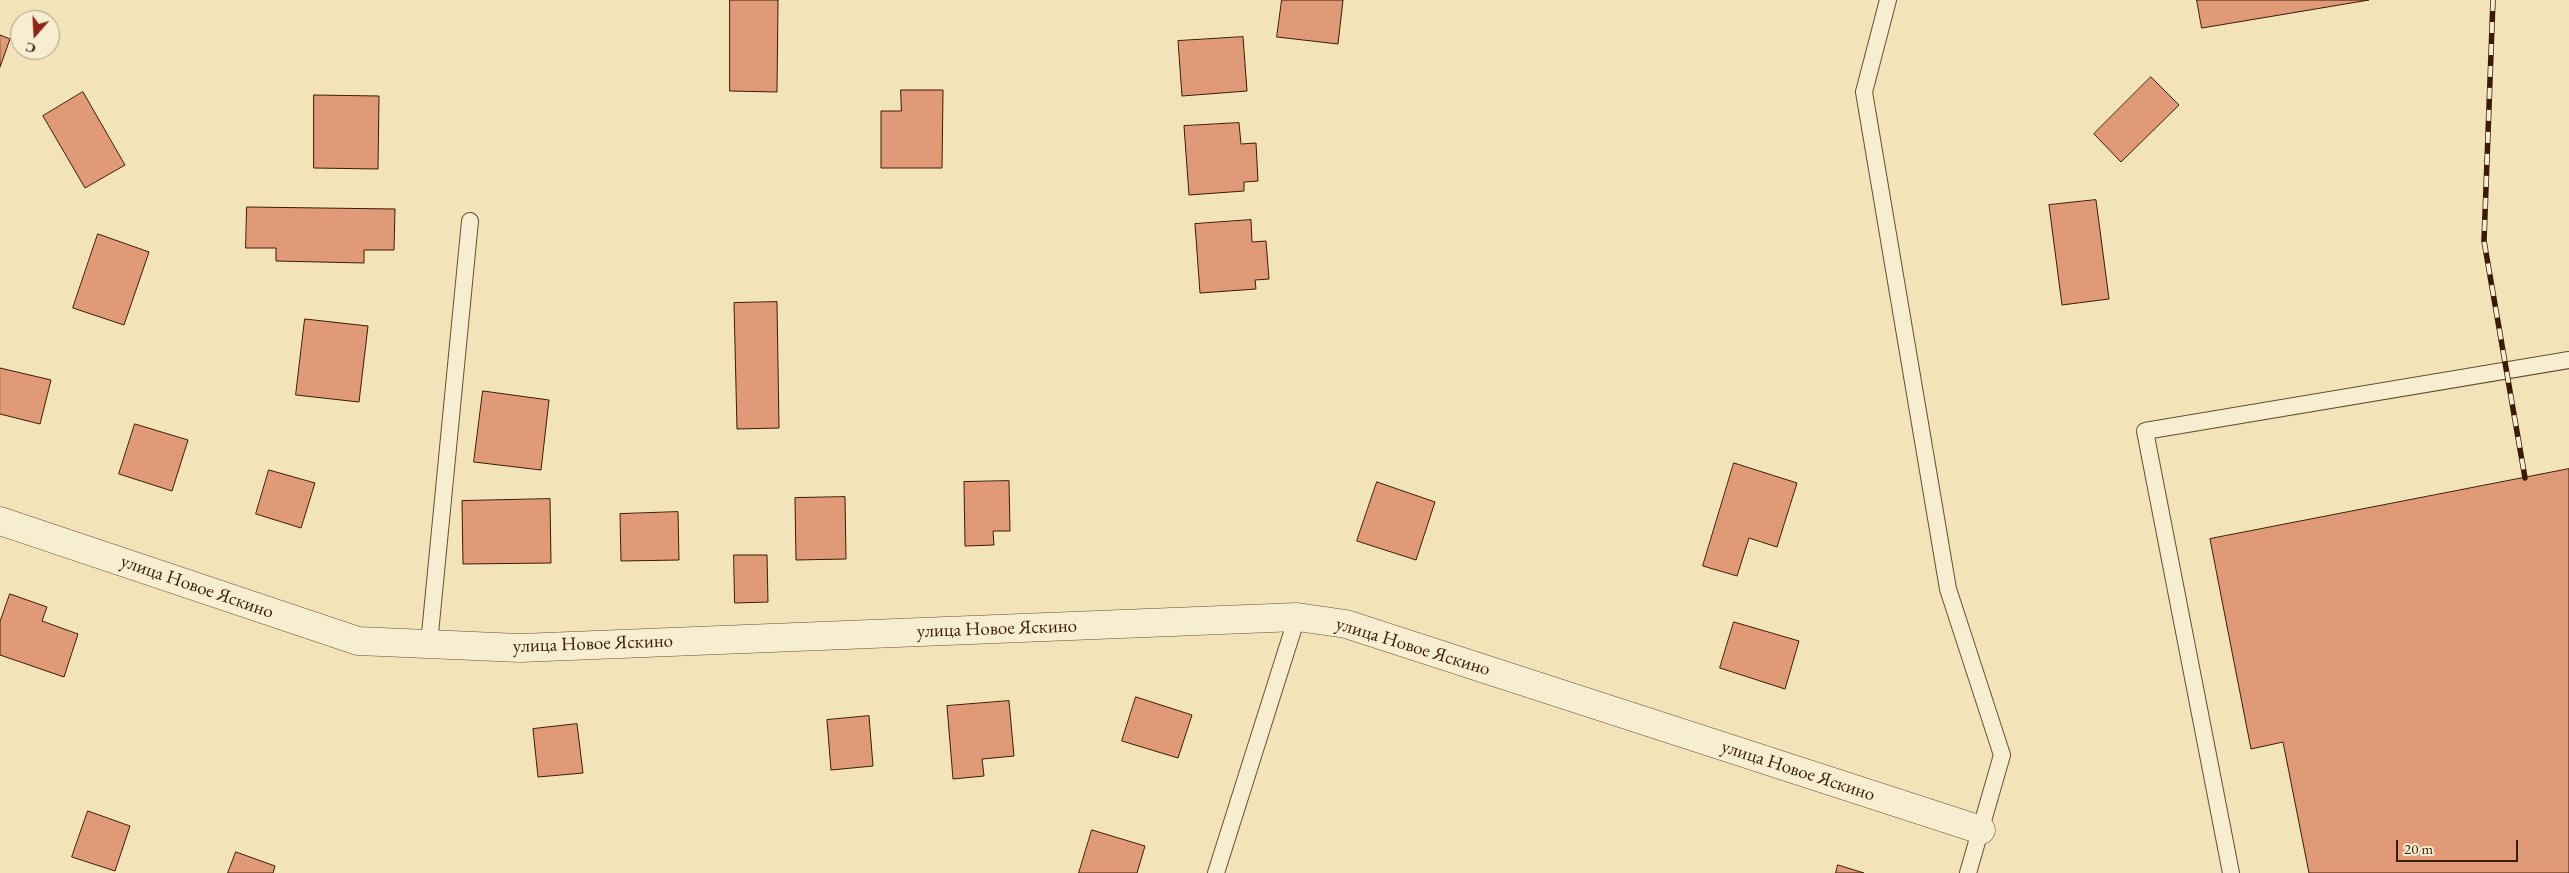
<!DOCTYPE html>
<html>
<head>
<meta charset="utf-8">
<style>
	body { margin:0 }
	#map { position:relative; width:2569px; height:873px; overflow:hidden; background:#f2e3b8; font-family:"EB Garamond",serif }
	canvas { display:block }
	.north { position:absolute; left:10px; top:10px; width:50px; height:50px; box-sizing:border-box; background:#f7edd1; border:1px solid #ac9980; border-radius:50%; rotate:199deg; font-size:14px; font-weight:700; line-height:20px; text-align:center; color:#3b1b06 }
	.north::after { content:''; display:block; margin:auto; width:18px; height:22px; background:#8f2418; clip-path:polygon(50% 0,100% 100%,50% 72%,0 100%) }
	.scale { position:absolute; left:2396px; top:840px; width:122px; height:22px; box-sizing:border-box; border:2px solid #3b1b06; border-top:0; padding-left:6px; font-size:15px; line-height:18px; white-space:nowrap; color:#3b1b06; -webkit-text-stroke:4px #f7edd1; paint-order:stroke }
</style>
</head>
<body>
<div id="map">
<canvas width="2569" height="873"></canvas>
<div class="north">С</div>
<div class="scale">20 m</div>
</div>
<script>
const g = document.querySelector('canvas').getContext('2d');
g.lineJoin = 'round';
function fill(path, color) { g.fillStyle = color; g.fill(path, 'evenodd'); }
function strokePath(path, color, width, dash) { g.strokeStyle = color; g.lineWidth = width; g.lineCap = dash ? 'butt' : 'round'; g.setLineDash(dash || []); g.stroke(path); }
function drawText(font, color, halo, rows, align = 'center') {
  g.font = font + ' "EB Garamond",serif'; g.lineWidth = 4; g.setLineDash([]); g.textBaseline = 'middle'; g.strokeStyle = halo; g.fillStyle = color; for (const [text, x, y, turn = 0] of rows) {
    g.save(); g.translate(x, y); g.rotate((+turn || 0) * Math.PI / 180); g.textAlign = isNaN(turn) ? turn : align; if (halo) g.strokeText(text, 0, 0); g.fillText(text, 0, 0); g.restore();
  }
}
const building = new Path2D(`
	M 730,0 L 778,0 L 777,92 L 730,91 Z
	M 1282,0 L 1343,0 L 1338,44 L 1277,37 Z
	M 2197,0 L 2369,0 L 2202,28 Z
	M 0,35 L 10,39 L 0,67 Z
	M 1243,37 L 1247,91 L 1182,96 L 1178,41 Z
	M 2151,77 L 2179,105 L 2121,162 L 2094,134 Z
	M 901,90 L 943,90 L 942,168 L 881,168 L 881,111 L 901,111 Z
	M 83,92 L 125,165 L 85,188 L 43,116 Z
	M 314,95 L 379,96 L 378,169 L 314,168 Z
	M 1239,123 L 1241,144 L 1256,143 L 1258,181 L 1244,182 L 1244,191 L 1189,195 L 1184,126 Z
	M 2096,200 L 2109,299 L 2062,305 L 2049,205 Z
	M 247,207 L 395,209 L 394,250 L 364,250 L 364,263 L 276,261 L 276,248 L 246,248 Z
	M 1251,220 L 1252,242 L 1266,241 L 1269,279 L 1255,280 L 1256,289 L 1200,293 L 1195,224 Z
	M 98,234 L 149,252 L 124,325 L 73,308 Z
	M 777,302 L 779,428 L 737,429 L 734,303 Z
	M 305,319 L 368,326 L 359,402 L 296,395 Z
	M 0,368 L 51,380 L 40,424 L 0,414 Z
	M 483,391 L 549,400 L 541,470 L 474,462 Z
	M 135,424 L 188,440 L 172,491 L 119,474 Z
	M 1734,463 L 1797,483 L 1777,547 L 1749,538 L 1737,576 L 1703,566 Z
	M 2569,469 L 2569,873 L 2309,873 L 2283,742 L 2251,749 L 2210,539 Z
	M 269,470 L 315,483 L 301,528 L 256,514 Z
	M 1009,481 L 1010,531 L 993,531 L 994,545 L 965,546 L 964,482 Z
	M 1377,482 L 1435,502 L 1416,560 L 1357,541 Z
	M 845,497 L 846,559 L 796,560 L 795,498 Z
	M 550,499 L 551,563 L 463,564 L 462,501 Z
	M 678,512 L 679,560 L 621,561 L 620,514 Z
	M 734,555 L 767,555 L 768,602 L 735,603 Z
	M 10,594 L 47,607 L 42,621 L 78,634 L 64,677 L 0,655 L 0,622 Z
	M 1734,622 L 1799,641 L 1785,689 L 1720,668 Z
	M 1136,697 L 1192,715 L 1178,758 L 1122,741 Z
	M 1009,701 L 1014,756 L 982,759 L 984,776 L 953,779 L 947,706 Z
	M 869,716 L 873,766 L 831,770 L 827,720 Z
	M 577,724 L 583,773 L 538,777 L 533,729 Z
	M 88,811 L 130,826 L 115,871 L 72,857 Z
	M 1092,830 L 1145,846 L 1137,873 L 1079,873 Z
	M 236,852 L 275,866 L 273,873 L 228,873 Z
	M 1838,865 L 1864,873 L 1836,873 Z`);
fill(building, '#e19a77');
strokePath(building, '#3b1b06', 1);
const lane = new Path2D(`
	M 1888,0 L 1864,92 L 1948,589 L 2002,755 L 1968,873
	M 429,644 L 470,221
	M 1216,873 L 1297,617
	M 2231,873 L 2145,431 L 2569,360`);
const street = new Path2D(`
	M 0,521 L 358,641 L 520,648 L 1297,617 L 1346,624 L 1981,830`);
strokePath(lane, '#694d32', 18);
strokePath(street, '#694d32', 29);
strokePath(lane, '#f7edd1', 16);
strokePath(street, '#f7edd1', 28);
const rail = new Path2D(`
	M 2493,0 L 2484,241 L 2525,478`);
strokePath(rail, '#3b1b06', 5.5);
strokePath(rail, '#f7edd1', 4, [11]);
drawText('19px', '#3b1b06', '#f7edd1', [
	["улица Новое Яскино",197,587,19],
	["улица Новое Яскино",997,629,-2],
	["улица Новое Яскино",593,644,-2],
	["улица Новое Яскино",1413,647,17],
	["улица Новое Яскино",1798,771,18]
]);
</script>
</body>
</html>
